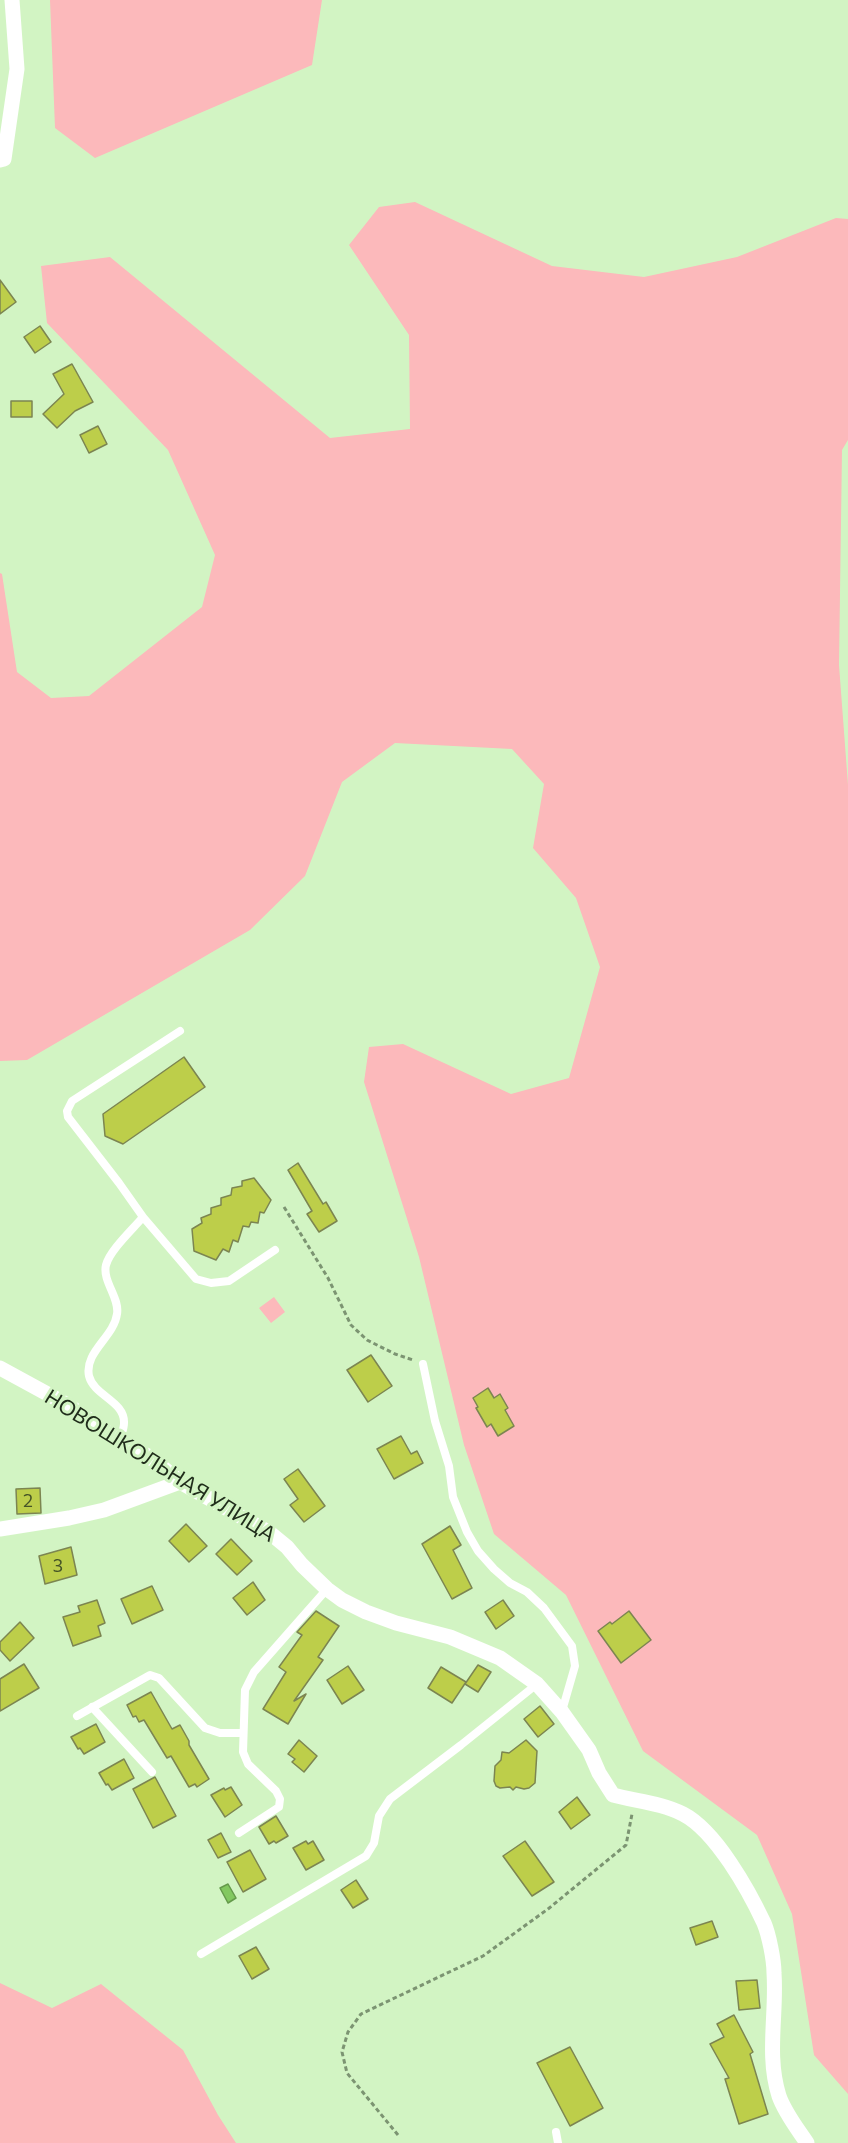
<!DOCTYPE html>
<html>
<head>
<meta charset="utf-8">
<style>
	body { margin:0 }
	canvas { display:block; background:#d2f4c3 }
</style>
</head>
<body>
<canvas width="848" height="2143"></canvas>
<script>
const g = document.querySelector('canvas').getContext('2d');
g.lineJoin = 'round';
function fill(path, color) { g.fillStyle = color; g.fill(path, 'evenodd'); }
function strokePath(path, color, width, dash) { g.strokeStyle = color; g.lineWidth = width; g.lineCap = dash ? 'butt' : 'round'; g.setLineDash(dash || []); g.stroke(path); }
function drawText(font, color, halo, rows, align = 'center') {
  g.font = font + ' Commissioner,sans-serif'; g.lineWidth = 6; g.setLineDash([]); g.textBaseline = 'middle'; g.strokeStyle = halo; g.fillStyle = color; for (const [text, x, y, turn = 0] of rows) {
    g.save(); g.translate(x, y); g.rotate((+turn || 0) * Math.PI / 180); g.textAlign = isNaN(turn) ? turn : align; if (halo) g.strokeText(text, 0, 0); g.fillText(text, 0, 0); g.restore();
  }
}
fill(new Path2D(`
	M 50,0 L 322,0 L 312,65 L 95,158 L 55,128 Z
	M 415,202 L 552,266 L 644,277 L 737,257 L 836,218 L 848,219 L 848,440 L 842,450 L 839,665 L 848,785 L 848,2094 L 814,2055 L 792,1914 L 757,1835 L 643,1751 L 566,1595 L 494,1534 L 464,1445 L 419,1257 L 364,1082 L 369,1047 L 403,1044 L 511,1094 L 569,1078 L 600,967 L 576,898 L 533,848 L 544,784 L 512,749 L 395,743 L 342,782 L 305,876 L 250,930 L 27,1060 L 0,1061 L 0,573 L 2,574 L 17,672 L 51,698 L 89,696 L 202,607 L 215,555 L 168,450 L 47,323 L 41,266 L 110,257 L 330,438 L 410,429 L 409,335 L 349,245 L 379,207 Z
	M 274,1297 L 285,1312 L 271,1323 L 259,1308 Z
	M 0,1983 L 52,2008 L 101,1984 L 183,2050 L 218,2115 L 236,2143 L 0,2143 Z`), '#fcb9bb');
const water = new Path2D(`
	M 228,1884 L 236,1898 L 228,1903 L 220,1888 Z`);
fill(water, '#82c860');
strokePath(water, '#659a4b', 1.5);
const building = new Path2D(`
	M 0,280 L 16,302 L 0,314 Z
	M 40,326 L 51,342 L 35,353 L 24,337 Z
	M 72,364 L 93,402 L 75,411 L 57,428 L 43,414 L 64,394 L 53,374 Z
	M 11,401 L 32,401 L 32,417 L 11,417 Z
	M 98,426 L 107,444 L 89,453 L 80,435 Z
	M 184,1057 L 205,1087 L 123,1144 L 105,1136 L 103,1114 Z
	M 298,1163 L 323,1204 L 326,1202 L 337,1221 L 319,1232 L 307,1214 L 312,1211 L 288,1170 Z
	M 254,1178 L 271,1200 L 264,1213 L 260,1212 L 258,1223 L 251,1222 L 249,1227 L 243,1226 L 238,1242 L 233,1240 L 229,1252 L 223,1249 L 216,1260 L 194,1251 L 192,1229 L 202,1223 L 201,1218 L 211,1214 L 211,1208 L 221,1205 L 221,1198 L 231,1195 L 232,1188 L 242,1186 L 242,1181 Z
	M 371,1355 L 392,1386 L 368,1402 L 347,1370 Z
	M 488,1388 L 494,1398 L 500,1394 L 508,1408 L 505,1410 L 514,1426 L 498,1436 L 491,1424 L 487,1427 L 476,1408 L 478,1407 L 473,1398 Z
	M 401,1436 L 411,1454 L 417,1451 L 423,1463 L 394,1479 L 377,1449 Z
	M 298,1469 L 325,1506 L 304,1522 L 290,1505 L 298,1499 L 284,1479 Z
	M 40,1488 L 41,1513 L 17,1514 L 16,1489 Z
	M 186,1524 L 207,1546 L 189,1562 L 169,1541 Z
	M 450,1526 L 461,1545 L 453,1550 L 472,1588 L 452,1599 L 422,1544 Z
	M 231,1539 L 252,1561 L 237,1575 L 216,1554 Z
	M 71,1547 L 77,1575 L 45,1584 L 39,1556 Z
	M 253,1582 L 265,1600 L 247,1615 L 233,1598 Z
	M 152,1586 L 163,1610 L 132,1624 L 121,1599 Z
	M 97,1600 L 105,1623 L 98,1626 L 101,1636 L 73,1646 L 63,1617 L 80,1612 L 78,1606 Z
	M 503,1600 L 514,1616 L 496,1629 L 485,1612 Z
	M 316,1611 L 339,1626 L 318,1657 L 323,1660 L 294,1701 L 306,1694 L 288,1724 L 263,1709 L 286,1672 L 279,1667 L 302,1635 L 297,1632 Z
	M 629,1611 L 651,1640 L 621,1663 L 598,1631 L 610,1622 L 612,1624 Z
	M 20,1622 L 34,1638 L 10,1661 L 0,1650 L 0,1642 Z
	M 24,1664 L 39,1688 L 0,1711 L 0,1679 Z
	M 478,1665 L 491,1672 L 478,1692 L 465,1684 Z
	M 348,1666 L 364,1690 L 342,1704 L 327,1680 Z
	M 441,1667 L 466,1682 L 452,1703 L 428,1688 Z
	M 151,1692 L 172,1729 L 180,1725 L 189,1741 L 189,1745 L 209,1779 L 197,1787 L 195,1784 L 189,1787 L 171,1756 L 167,1758 L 144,1720 L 139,1722 L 136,1716 L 133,1717 L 127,1705 Z
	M 540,1706 L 554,1724 L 538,1737 L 524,1719 Z
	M 96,1724 L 105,1742 L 84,1754 L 80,1748 L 78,1749 L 71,1737 Z
	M 299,1740 L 317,1756 L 304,1772 L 292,1762 L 295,1759 L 288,1754 Z
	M 526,1740 L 537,1751 L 535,1783 L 529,1788 L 524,1789 L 516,1787 L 513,1790 L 510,1787 L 500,1788 L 496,1786 L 494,1781 L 495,1766 L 501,1760 L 502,1752 L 509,1753 Z
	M 124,1759 L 134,1778 L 112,1790 L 108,1784 L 106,1785 L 99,1773 Z
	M 155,1777 L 176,1816 L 153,1828 L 133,1789 Z
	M 231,1787 L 242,1805 L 225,1817 L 211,1795 L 224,1788 L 225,1790 Z
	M 577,1797 L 590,1815 L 571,1829 L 559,1812 Z
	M 276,1816 L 288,1836 L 276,1843 L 274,1841 L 269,1844 L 259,1827 Z
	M 221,1833 L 231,1852 L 218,1858 L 208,1840 Z
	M 306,1841 L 308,1844 L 313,1841 L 324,1860 L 306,1870 L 293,1848 Z
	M 525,1841 L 554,1882 L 532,1896 L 503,1856 Z
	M 250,1850 L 266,1879 L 243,1892 L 227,1862 Z
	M 356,1880 L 368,1899 L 353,1908 L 341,1890 Z
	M 712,1921 L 718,1937 L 696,1945 L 690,1928 Z
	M 256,1947 L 269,1969 L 252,1979 L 239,1956 Z
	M 757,1980 L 760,2008 L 739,2010 L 736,1981 Z
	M 734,2015 L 753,2052 L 750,2054 L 768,2114 L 739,2124 L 725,2079 L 729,2078 L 710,2044 L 724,2037 L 717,2024 Z
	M 570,2047 L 603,2108 L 570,2126 L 537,2063 Z`);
fill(building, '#bdce4a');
strokePath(building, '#7c8551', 1.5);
strokePath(new Path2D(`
	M 284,1207 L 328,1278 L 351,1325 L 367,1340 L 395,1354 L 413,1360
	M 398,2135 L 347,2073 L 342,2052 L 348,2032 L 361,2014 L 483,1956 L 548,1909 L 626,1845 L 632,1814`), '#7c9472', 3, [4.5, 3]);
strokePath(new Path2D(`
	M 143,1217 L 119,1183 L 68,1117 L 67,1111 L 72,1101 L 180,1031
	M 423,1364 L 435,1421 L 449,1466 L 453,1497 L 467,1532 L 478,1551 L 494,1569 L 510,1583 L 527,1592 L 544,1608 L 572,1646 L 575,1666 L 562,1711
	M 120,1441 C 121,1435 124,1429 124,1423 C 125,1401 94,1396 89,1376 C 84,1352 114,1337 117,1314 C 120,1298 102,1281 106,1265 C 110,1250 133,1229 143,1217 L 196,1279 L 211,1283 L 229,1281 L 275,1250
	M 92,1707 L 152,1772
	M 77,1716 L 150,1675 L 159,1678 L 205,1728 L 220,1733 L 243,1733
	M 239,1833 L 279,1807 L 280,1799 L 276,1791 L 248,1764 L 243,1752 L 245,1690 L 254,1672 L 327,1589
	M 201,1954 L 366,1856 L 374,1843 L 379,1816 L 390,1799 L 461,1745 L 537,1684
	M 556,2132 L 558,2143`), '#fff', 8);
strokePath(new Path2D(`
	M 0,160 L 4,159 L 17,69 L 12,0
	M 0,1368 L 66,1404 L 120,1441 L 150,1457 L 180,1482 L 270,1533 L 287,1547 L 302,1565 L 327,1589 L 342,1600 L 366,1612 L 396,1623 L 450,1637 L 500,1658 L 537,1684 L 562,1712 L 589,1750 L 599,1773 L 613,1795 C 635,1801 662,1803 683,1814 C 716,1831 749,1891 764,1923 C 769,1935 774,1960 774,1973 C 777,2014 766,2055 779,2096 C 785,2113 797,2128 807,2143
	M 0,1529 L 69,1518 L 104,1510 L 180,1482`), '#fff', 15);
drawText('18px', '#475527', null, [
	["2",28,1501],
	["3",58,1566]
]);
drawText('21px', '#202d1b', '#d2f4c3', [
	["НОВОШКОЛЬНАЯ УЛИЦА",160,1466,32]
]);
</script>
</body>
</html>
